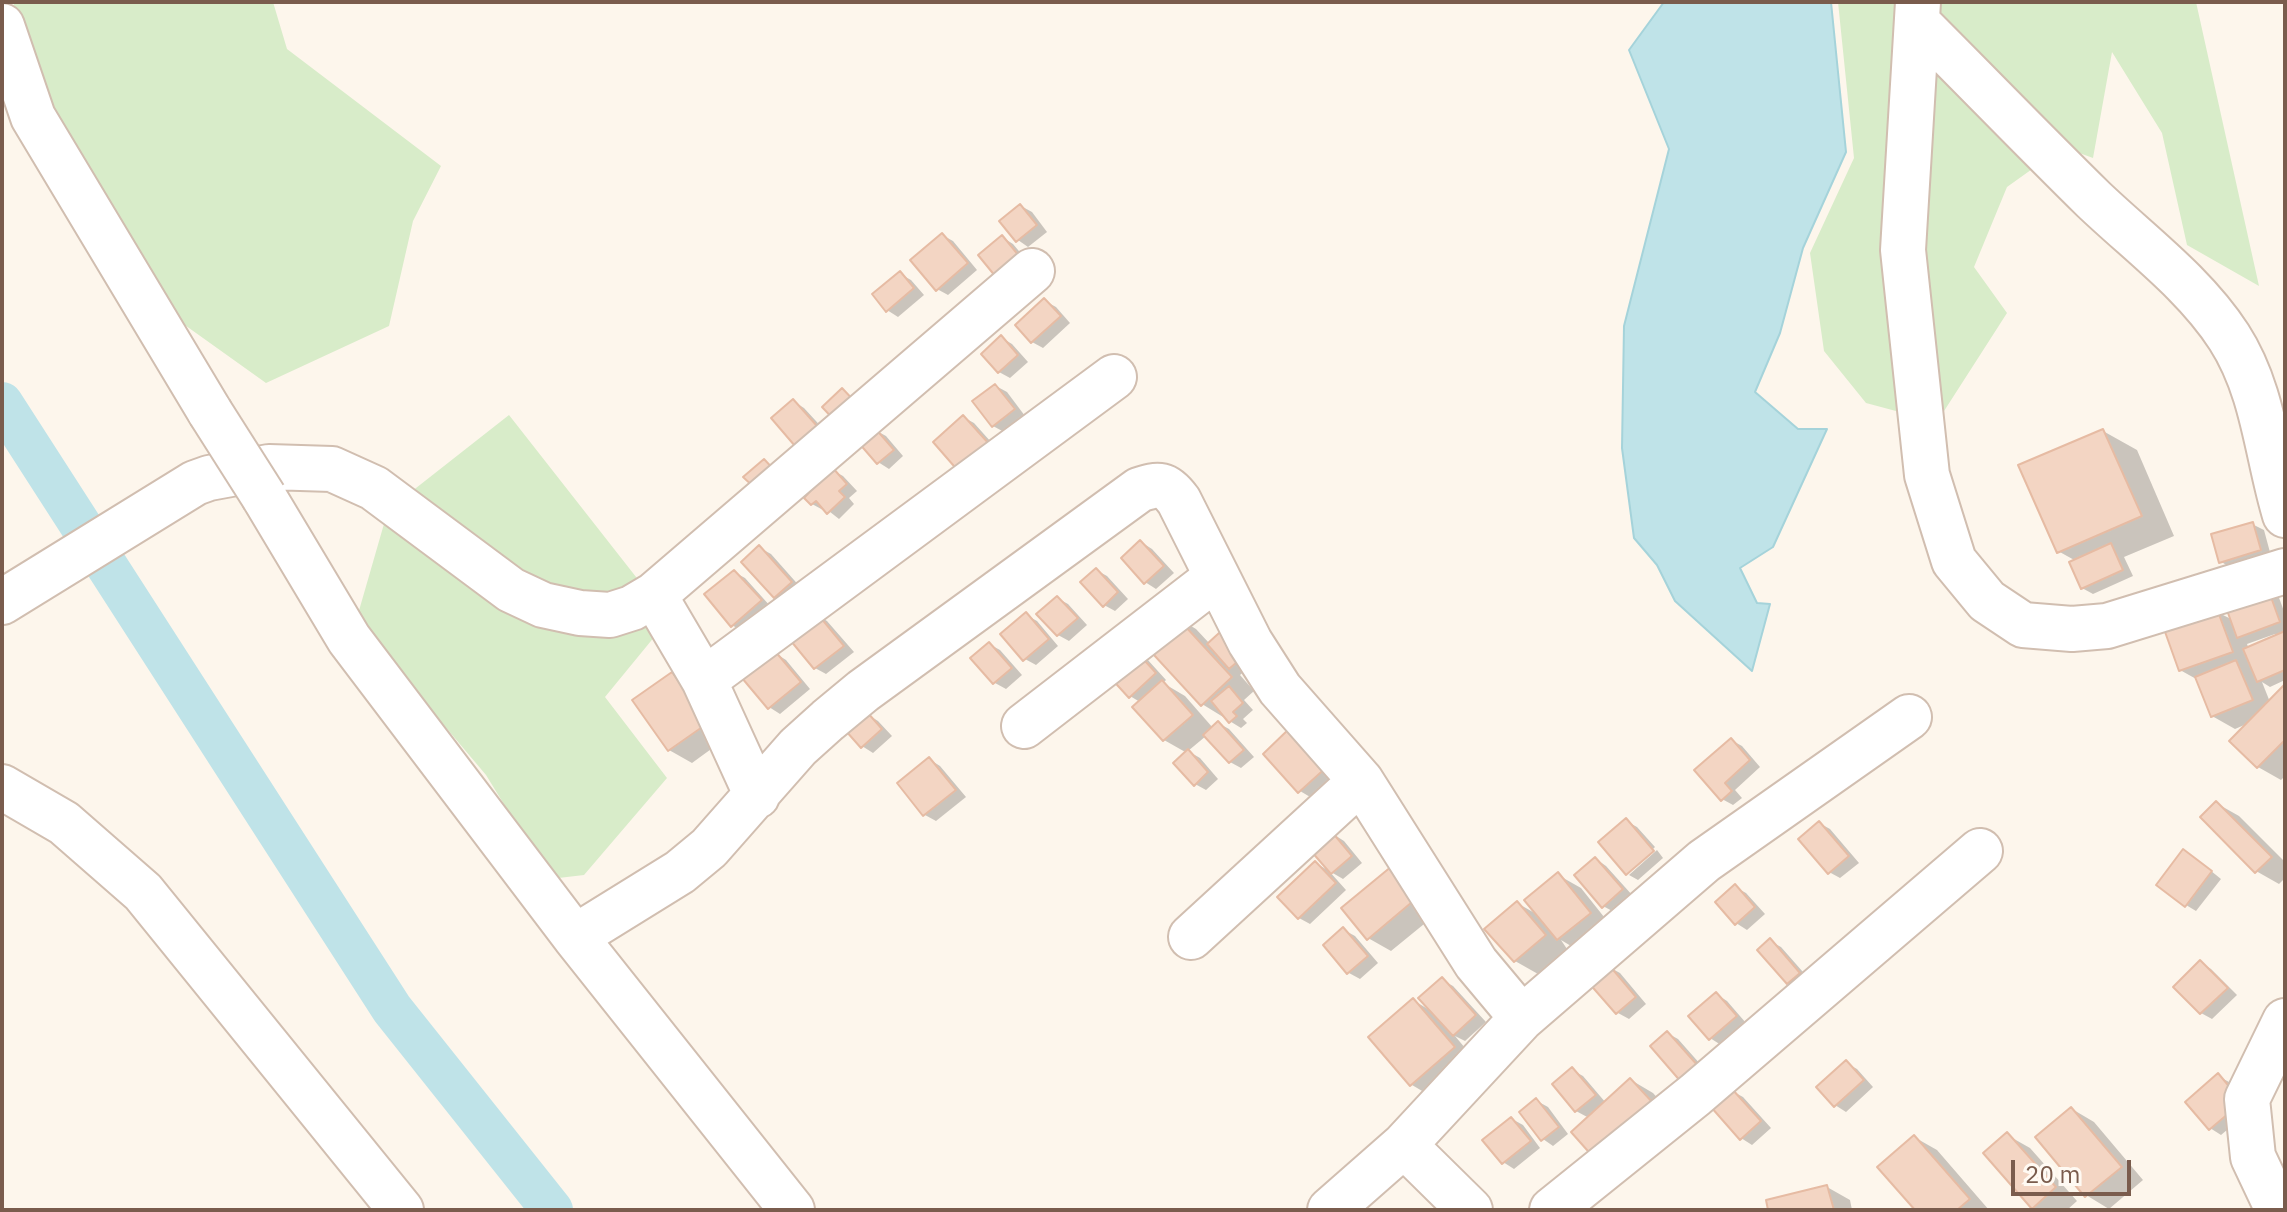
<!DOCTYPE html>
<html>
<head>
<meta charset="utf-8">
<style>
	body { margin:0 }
	#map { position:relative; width:2287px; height:1212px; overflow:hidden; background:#fdf6ec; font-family:"IBM Plex Sans",sans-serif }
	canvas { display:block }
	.frame { position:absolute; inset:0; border:4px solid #7a5c4d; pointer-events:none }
	.scale { position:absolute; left:2011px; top:1160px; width:120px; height:36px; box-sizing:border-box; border:4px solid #7a5c4d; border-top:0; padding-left:10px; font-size:24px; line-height:28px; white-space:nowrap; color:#7a5c4d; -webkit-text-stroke:6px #fffaf3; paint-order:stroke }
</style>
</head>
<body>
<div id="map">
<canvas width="2287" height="1212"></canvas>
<div class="frame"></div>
<div class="scale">20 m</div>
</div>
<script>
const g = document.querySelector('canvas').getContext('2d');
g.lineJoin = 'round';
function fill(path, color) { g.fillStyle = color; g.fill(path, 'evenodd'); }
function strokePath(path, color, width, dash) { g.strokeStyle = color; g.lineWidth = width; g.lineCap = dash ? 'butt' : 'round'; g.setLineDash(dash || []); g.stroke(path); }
fill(new Path2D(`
	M 13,2 L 273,2 L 287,49 L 441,166 L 413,221 L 389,326 L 266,383 L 161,308 L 41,91 Z
	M 1838,2 L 2196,2 L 2259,286 L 2187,245 L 2162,133 L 2112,52 L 2093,158 L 2063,147 L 2007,187 L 1974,267 L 2007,313 L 1937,422 L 1866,403 L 1824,351 L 1810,253 L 1854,158 Z
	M 509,415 L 669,619 L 605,697 L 667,778 L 584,875 L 550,879 L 486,775 L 356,621 L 388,510 Z`), '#d8ecc9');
const water = new Path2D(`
	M 1664,2 L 1831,2 L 1846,152 L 1803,248 L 1780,333 L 1755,392 L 1798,429 L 1827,429 L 1773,547 L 1740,568 L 1757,603 L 1770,604 L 1752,671 L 1675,601 L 1657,565 L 1634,538 L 1622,448 L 1624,326 L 1669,149 L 1629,50 Z`);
fill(water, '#bfe3e8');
strokePath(water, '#a5d3da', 2);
fill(new Path2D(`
	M 1021,206 L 1032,212 L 1047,232 L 1028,247 L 1018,240 Z
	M 942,235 L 953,241 L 977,270 L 948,295 L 937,289 Z
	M 1002,237 L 1013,244 L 1034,269 L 1012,287 Z
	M 900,274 L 911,280 L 924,295 L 898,317 L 887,310 Z
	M 1045,301 L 1056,307 L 1070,323 L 1043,348 L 1032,342 Z
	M 1002,338 L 1012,344 L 1028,362 L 1010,378 L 999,372 Z
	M 996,386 L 1007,392 L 1025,416 L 1004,432 L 993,426 Z
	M 793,401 L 804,408 L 827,433 L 807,450 Z
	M 963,417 L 974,423 L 1000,452 L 972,478 Z
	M 875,430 L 886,436 L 903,456 L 889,469 L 878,462 Z
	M 2103,431 L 2137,450 L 2174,536 L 2124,557 L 2133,576 L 2093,594 L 2082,588 L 2076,561 L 2058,551 Z
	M 832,470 L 843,476 L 857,491 L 849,498 L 854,504 L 839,519 L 825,508 L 823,510 L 812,504 L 810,491 Z
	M 2252,524 L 2264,530 L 2271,556 L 2231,568 L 2220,561 Z
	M 1141,542 L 1152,549 L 1174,573 L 1156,589 L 1145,582 Z
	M 760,548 L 771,554 L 802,589 L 786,603 L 775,596 Z
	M 1096,570 L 1107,576 L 1128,599 L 1115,611 L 1104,605 Z
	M 734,572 L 745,578 L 771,607 L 743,632 L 732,625 Z
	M 2278,595 L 2285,614 L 2285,680 L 2270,687 L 2262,682 L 2270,702 L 2285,686 L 2285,776 L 2281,780 L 2258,767 L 2249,723 L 2235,729 L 2212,716 L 2198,680 L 2180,670 L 2217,612 L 2233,620 L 2226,603 ZM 2275,634 L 2276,637 L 2249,649 L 2247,644 Z
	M 1057,598 L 1068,604 L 1087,625 L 1069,641 L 1058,635 Z
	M 816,614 L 827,621 L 854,652 L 826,674 L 815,668 Z
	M 1026,615 L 1037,621 L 1058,646 L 1036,665 L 1025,659 Z
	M 1173,615 L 1196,629 L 1210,644 L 1262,656 L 1240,675 L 1254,691 L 1244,700 L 1253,710 L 1243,719 L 1247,723 L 1241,728 L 1202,704 Z
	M 989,644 L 1000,650 L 1022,675 L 1006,689 L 995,683 L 973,658 Z
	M 775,653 L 786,660 L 810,689 L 780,714 L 769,707 Z
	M 1147,659 L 1166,680 L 1163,683 L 1185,696 L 1213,728 L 1218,723 L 1229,729 L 1254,757 L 1241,768 L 1230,762 L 1206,736 L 1188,751 L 1200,758 L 1218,779 L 1206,790 L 1195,784 L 1187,753 L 1164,740 L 1140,702 L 1130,696 L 1111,675 Z
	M 672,675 L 695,688 L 729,736 L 692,763 L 669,750 Z
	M 867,714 L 878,721 L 892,736 L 873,753 L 862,746 Z
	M 1292,729 L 1350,779 L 1322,804 L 1300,791 Z
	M 1731,740 L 1742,746 L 1760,767 L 1735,790 L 1742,798 L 1733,805 L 1722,799 Z
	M 929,759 L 940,766 L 966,797 L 936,821 L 925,815 L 899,783 Z
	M 2216,803 L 2239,816 L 2285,862 L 2285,878 L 2279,884 L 2256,871 Z
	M 1626,821 L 1637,827 L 1655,847 L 1628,874 L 1601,842 Z
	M 1819,823 L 1830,829 L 1859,863 L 1840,878 L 1829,872 Z
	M 1333,834 L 1344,841 L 1362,863 L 1343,879 L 1331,872 Z
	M 1657,850 L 1663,858 L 1638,880 L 1629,875 Z
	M 2195,858 L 2221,879 L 2196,911 L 2186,905 Z
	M 1596,859 L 1606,866 L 1633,896 L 1614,912 L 1603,906 Z
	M 1316,863 L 1329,871 L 1346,890 L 1310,924 L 1299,918 Z
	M 1393,868 L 1440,911 L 1391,951 L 1368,938 Z
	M 1558,875 L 1581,888 L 1612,927 L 1581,952 L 1561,940 L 1567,949 L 1538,974 L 1515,961 L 1517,903 L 1540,916 Z
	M 1735,887 L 1746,893 L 1765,914 L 1747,930 L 1736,923 Z
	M 1344,930 L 1355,936 L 1378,963 L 1360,979 L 1349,973 L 1325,945 Z
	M 1770,941 L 1781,947 L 1810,980 L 1799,989 L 1788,983 Z
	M 2200,962 L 2211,969 L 2237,995 L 2212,1019 L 2201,1013 Z
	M 1609,967 L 1620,973 L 1646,1004 L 1629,1019 L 1618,1013 L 1591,982 Z
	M 1442,980 L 1453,986 L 1486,1022 L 1465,1041 L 1455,1036 L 1476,1061 L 1434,1098 L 1412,1085 L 1370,1037 L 1413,1000 L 1431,1011 Z
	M 1716,994 L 1727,1001 L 1746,1023 L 1721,1045 L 1710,1038 Z
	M 1667,1033 L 1678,1039 L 1709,1074 L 1694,1087 Z
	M 1846,1063 L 1857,1069 L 1873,1087 L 1846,1112 L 1835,1105 Z
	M 1572,1070 L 1583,1076 L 1606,1103 L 1631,1080 L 1653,1093 L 1676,1118 L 1589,1118 L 1576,1111 Z
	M 2218,1076 L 2229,1082 L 2252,1109 L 2221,1135 L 2210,1128 Z
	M 1732,1091 L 1743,1097 L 1771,1128 L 1752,1145 L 1741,1138 Z
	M 1537,1101 L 1548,1107 L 1568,1134 L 1553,1146 L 1543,1139 Z
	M 2072,1109 L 2094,1122 L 2143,1180 L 2109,1209 L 2086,1195 Z
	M 1512,1119 L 1523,1125 L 1540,1148 L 1514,1169 L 1503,1162 Z
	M 2007,1135 L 2030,1148 L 2077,1201 L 2067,1210 L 2038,1210 L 2033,1207 Z
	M 1914,1137 L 1937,1150 L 1989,1210 L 1917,1210 Z
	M 1827,1187 L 1850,1200 L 1852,1210 L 1770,1210 Z`), '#0003');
strokePath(new Path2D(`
	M 2,403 L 392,1009 L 552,1210`), '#bfe3e8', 42);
const building = new Path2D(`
	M 1020,204 L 1037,225 L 1016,242 L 999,221 Z
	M 942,233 L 968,263 L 936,291 L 910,260 Z
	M 1002,235 L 1024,262 L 1000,282 L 978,255 Z
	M 900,271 L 914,288 L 886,312 L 872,294 Z
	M 1044,298 L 1061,316 L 1031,343 L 1015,325 Z
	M 1001,335 L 1018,355 L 998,373 L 981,354 Z
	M 995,384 L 1015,409 L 992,427 L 972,401 Z
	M 842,388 L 857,404 L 837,423 L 822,407 Z
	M 793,399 L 817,426 L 795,446 L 771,418 Z
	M 963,415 L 990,445 L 960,473 L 933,442 Z
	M 875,428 L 894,450 L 877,464 L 858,442 Z
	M 2103,429 L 2142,516 L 2057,553 L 2018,465 Z
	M 764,459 L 776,472 L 756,489 L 743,477 Z
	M 832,467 L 847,484 L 839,491 L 845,497 L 827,514 L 816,501 L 811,505 L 804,498 Z
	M 2253,522 L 2261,550 L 2219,563 L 2211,534 Z
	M 1140,540 L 1164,566 L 1144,584 L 1121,558 Z
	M 2111,543 L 2123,570 L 2081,589 L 2069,562 Z
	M 759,545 L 792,582 L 774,598 L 741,562 Z
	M 1096,568 L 1118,592 L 1103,607 L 1080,582 Z
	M 734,570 L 762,600 L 731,627 L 704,594 Z
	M 2267,586 L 2280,622 L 2237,638 L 2224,602 Z
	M 1057,596 L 1078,618 L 1057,636 L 1036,614 Z
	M 2217,609 L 2233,652 L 2179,671 L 2164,629 Z
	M 816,612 L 844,646 L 814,669 L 786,635 Z
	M 1026,612 L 1049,639 L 1023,661 L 1000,634 Z
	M 1173,613 L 1232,677 L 1201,706 L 1142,642 Z
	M 1230,623 L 1252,649 L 1229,669 L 1207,644 Z
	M 2285,631 L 2285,670 L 2257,682 L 2243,649 Z
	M 989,642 L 1012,668 L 993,684 L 970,658 Z
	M 1135,650 L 1156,673 L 1129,698 L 1108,675 Z
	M 775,651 L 801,682 L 768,709 L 742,678 Z
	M 2236,660 L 2253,700 L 2211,717 L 2195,677 Z
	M 672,672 L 708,723 L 668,751 L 632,700 Z
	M 1162,680 L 1193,715 L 1163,741 L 1132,707 Z
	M 2285,684 L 2285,740 L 2257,768 L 2229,741 Z
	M 1229,686 L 1243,703 L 1233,712 L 1237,716 L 1229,723 L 1211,701 Z
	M 867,712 L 882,729 L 861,748 L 846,731 Z
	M 1218,721 L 1244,750 L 1229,763 L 1203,735 Z
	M 1292,726 L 1329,765 L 1298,793 L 1263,754 Z
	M 1731,738 L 1750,760 L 1725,783 L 1732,791 L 1721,801 L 1694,770 Z
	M 1188,749 L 1208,772 L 1194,786 L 1173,763 Z
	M 929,757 L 956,790 L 923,816 L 897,783 Z
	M 2216,801 L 2272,857 L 2255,873 L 2200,817 Z
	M 1626,818 L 1654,851 L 1626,875 L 1598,842 Z
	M 1819,821 L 1849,856 L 1828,874 L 1798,839 Z
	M 1332,832 L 1352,856 L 1331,874 L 1311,851 Z
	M 2183,849 L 2212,871 L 2185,907 L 2156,885 Z
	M 1595,857 L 1623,889 L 1602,908 L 1574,875 Z
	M 1315,861 L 1336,883 L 1298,919 L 1277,897 Z
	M 1392,866 L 1418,897 L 1367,940 L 1341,908 Z
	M 1558,872 L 1591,913 L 1557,940 L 1524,900 Z
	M 1735,884 L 1755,907 L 1735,925 L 1715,902 Z
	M 1517,901 L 1546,935 L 1514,962 L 1484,929 Z
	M 1343,927 L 1368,956 L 1347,974 L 1323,945 Z
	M 1770,938 L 1800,973 L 1787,984 L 1757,950 Z
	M 2200,960 L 2228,988 L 2200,1014 L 2173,987 Z
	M 1609,965 L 1636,997 L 1616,1014 L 1588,982 Z
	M 1442,977 L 1476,1015 L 1453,1036 L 1418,998 Z
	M 1716,992 L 1737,1016 L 1709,1040 L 1688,1016 Z
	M 1413,998 L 1455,1047 L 1410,1086 L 1368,1037 Z
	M 1667,1031 L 1699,1067 L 1682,1083 L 1650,1046 Z
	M 1846,1060 L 1864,1080 L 1834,1107 L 1816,1087 Z
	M 1572,1067 L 1596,1095 L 1575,1112 L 1552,1084 Z
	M 2218,1073 L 2242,1102 L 2209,1130 L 2185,1102 Z
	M 1630,1078 L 1654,1104 L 1595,1159 L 1571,1132 Z
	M 1732,1089 L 1761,1121 L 1740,1140 L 1711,1107 Z
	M 1536,1098 L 1559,1127 L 1541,1141 L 1519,1112 Z
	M 2071,1107 L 2122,1167 L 2085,1197 L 2035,1137 Z
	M 1511,1117 L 1531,1141 L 1502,1164 L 1482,1140 Z
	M 2007,1132 L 2056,1187 L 2032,1209 L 1983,1153 Z
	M 1914,1135 L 1970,1199 L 1957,1210 L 1915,1210 L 1877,1167 Z
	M 1827,1185 L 1834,1210 L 1768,1210 L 1766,1200 Z`);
fill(building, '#f3d5c3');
strokePath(building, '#e6bba3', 2);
const street = new Path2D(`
	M 1918,2 L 1903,250 L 1927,475 L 1954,561 L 1987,601 L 2023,625 L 2072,629 L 2107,626 L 2285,571
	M 1918,23 C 1976,81 2034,141 2093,199 C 2139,243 2194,283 2229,337 C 2264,391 2267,456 2285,515
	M 2,26 L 33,117 L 210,412
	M 264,497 L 349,639 L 575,937 L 792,1210
	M 654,595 L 704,680 L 757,796
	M 2,602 L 195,483 L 209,478 L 269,467 L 332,469 L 374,488 L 511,590 L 543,605 L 580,613 L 610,615 L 632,608 L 654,595 L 1032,271
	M 704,680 L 1114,377
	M 1024,726 L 1217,577
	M 2,787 L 64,823 L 143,892 L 401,1210
	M 575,937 L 680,872 L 709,848 L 798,747 L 828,720 L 863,691 L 1139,490 C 1159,483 1166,483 1179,501 L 1250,642 L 1280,689 L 1361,781
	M 1191,937 L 1361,781 L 1476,963 L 1522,1018
	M 1404,1145 L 1470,1210
	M 1330,1210 L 1404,1145 L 1522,1018 L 1704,861 L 1909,717
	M 1552,1210 L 1695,1095 L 1980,851
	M 2278,1210 L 2253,1157 L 2247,1099 L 2285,1021`);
strokePath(street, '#d1beb0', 48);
strokePath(street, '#fff', 44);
const streetBridge = new Path2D(`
	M 210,412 L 264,497`);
strokePath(streetBridge, '#d1beb0', 48, []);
strokePath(streetBridge, '#fff', 44);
</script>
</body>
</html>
